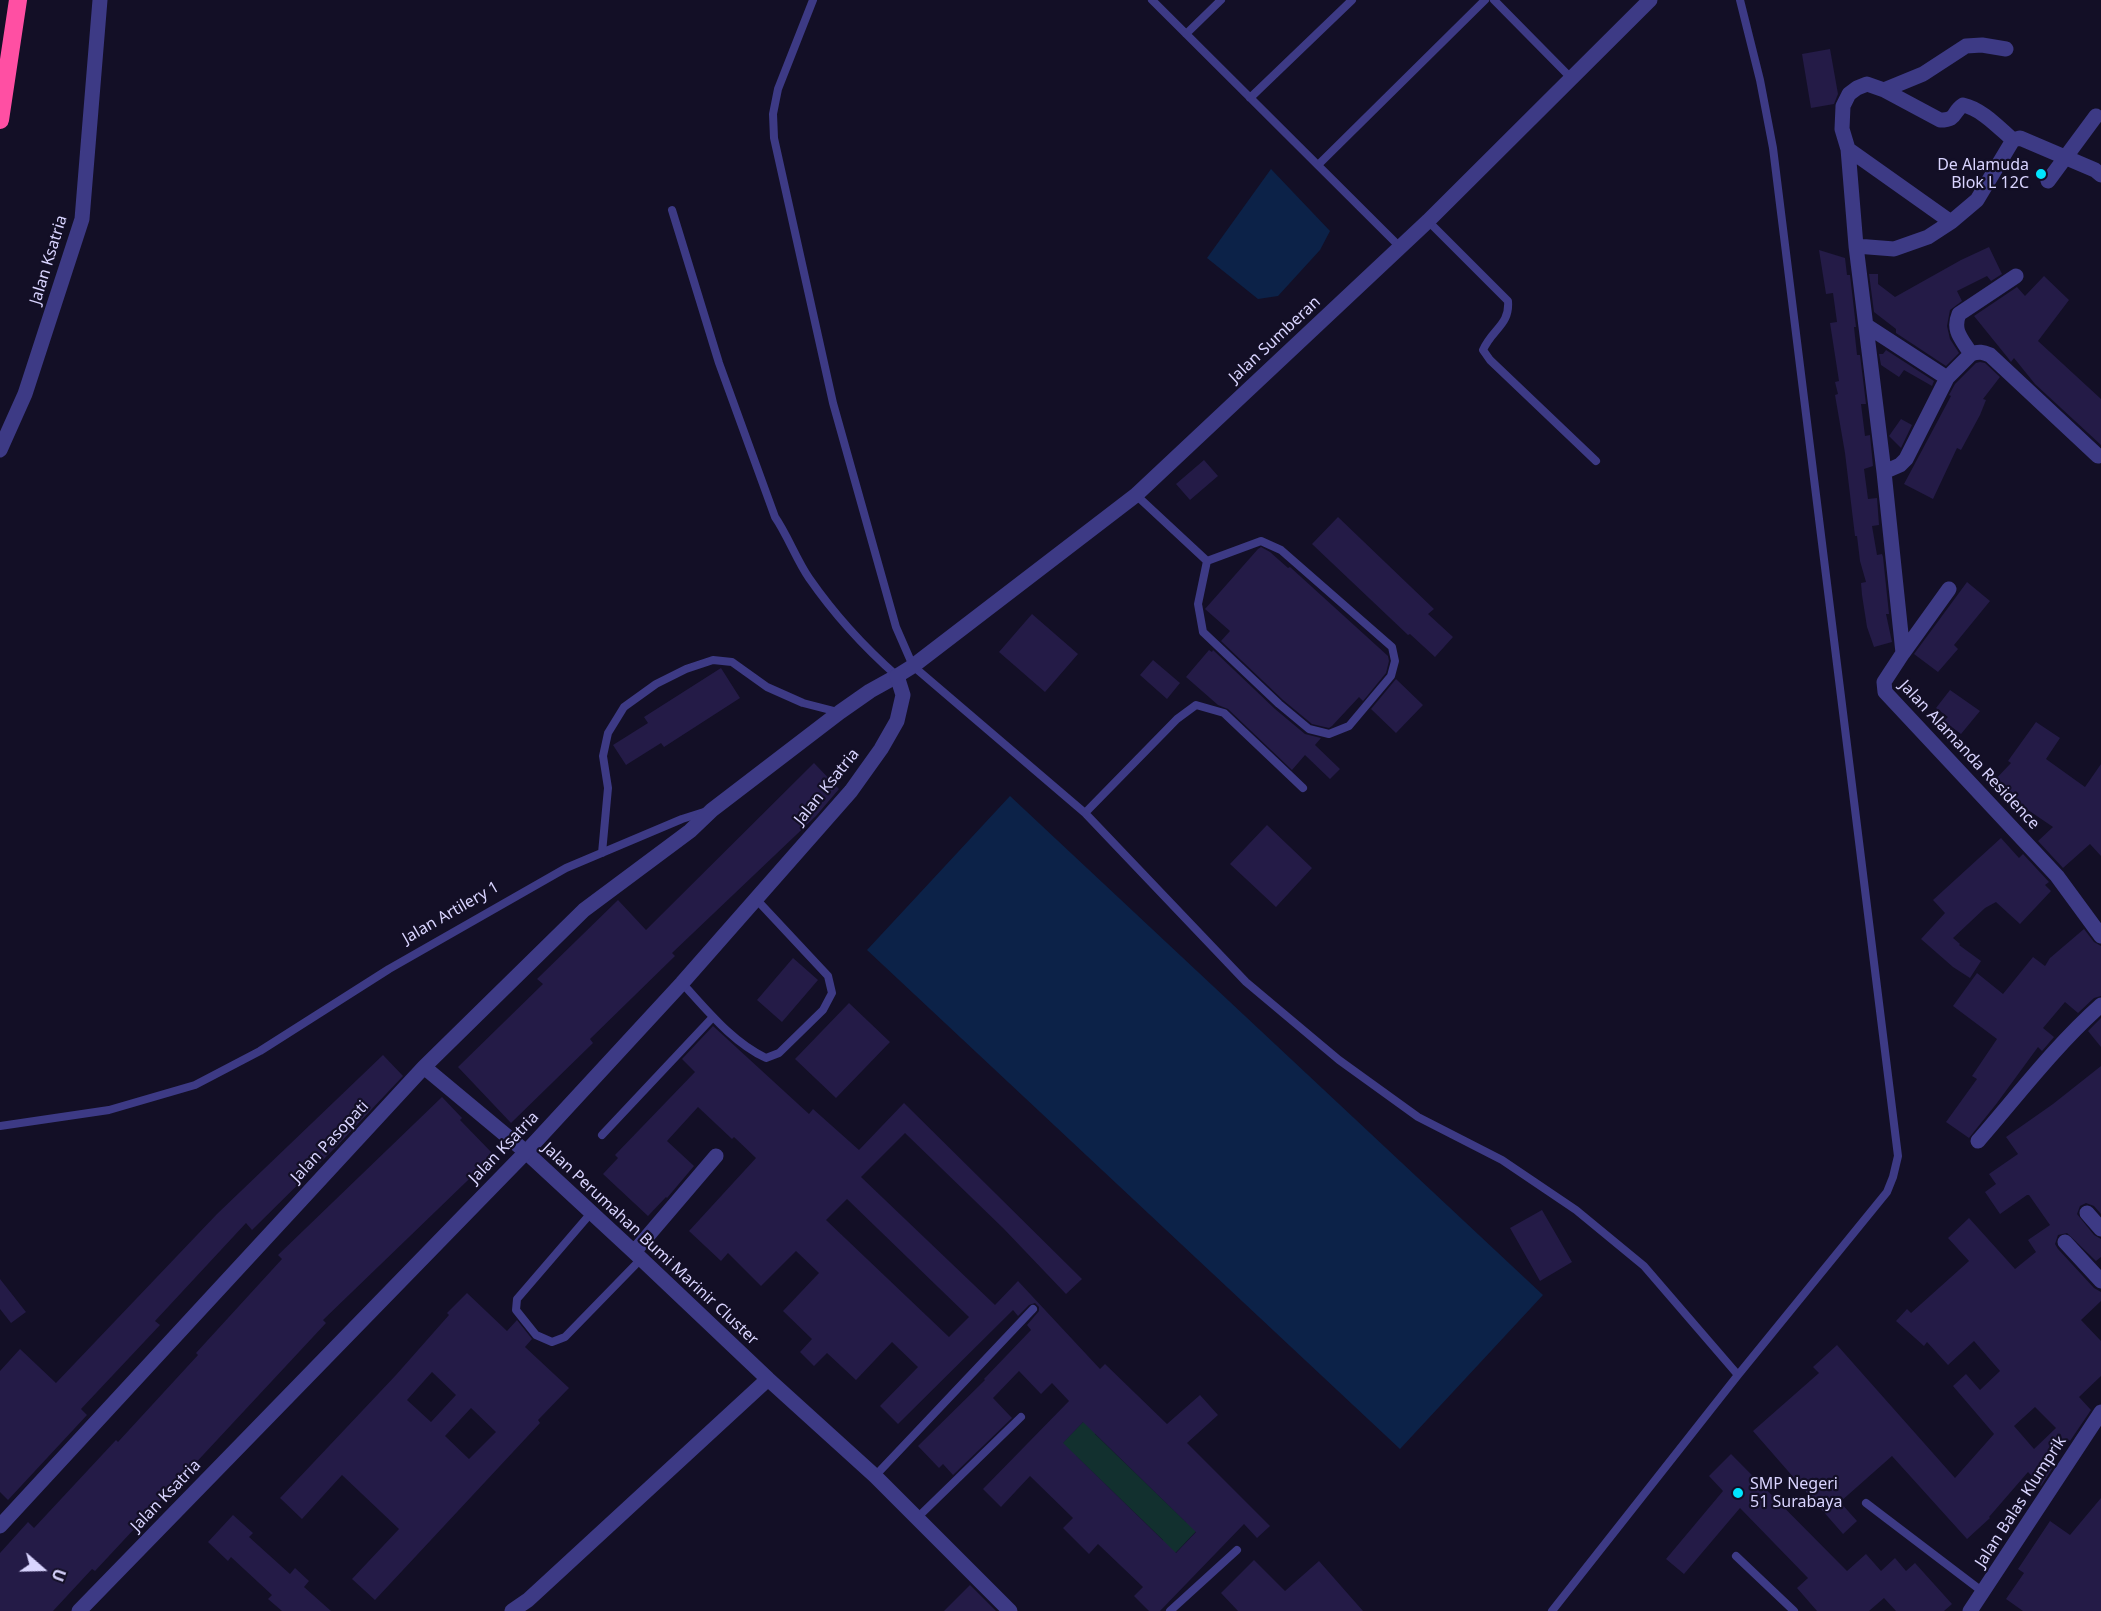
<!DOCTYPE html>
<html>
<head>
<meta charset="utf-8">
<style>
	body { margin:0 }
	#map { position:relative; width:2101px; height:1611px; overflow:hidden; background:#130f26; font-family:"Noto Sans",sans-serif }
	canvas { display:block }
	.north { position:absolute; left:12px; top:1539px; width:60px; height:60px; -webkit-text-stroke:4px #130f26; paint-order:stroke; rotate:110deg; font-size:16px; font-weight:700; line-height:24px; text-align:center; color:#d9d4ff }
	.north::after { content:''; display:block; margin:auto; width:21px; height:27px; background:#d9d4ff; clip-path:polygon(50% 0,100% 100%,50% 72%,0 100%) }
</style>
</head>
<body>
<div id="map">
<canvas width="2101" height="1611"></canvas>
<div class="north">U</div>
</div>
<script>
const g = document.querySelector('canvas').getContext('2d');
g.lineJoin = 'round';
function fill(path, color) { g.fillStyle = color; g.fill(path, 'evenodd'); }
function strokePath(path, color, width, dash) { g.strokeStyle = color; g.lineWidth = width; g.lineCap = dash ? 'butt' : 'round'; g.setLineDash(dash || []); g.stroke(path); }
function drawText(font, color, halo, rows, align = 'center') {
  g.font = font + ' "Noto Sans",sans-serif'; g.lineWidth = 4.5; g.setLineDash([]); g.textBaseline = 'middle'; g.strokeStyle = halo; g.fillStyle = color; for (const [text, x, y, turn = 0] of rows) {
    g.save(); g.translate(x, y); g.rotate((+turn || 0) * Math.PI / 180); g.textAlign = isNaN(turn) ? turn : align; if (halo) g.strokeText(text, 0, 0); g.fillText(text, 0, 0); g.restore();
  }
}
fill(new Path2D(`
	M 1108,1396 L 1095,1434 L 1186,1522 L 1204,1523 L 1163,1566 L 1163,1540 L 1076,1456 L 1050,1456 Z`), '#12302f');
fill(new Path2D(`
	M 1271,169 L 1330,231 L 1320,250 L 1278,296 L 1258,299 L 1207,258 Z
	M 1010,796 L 1543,1295 L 1400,1449 L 867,950 Z`), '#0c2248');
fill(new Path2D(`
	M 1830,49 L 1838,94 L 1834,104 L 1811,108 L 1802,54 Z
	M 1989,247 L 2002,274 L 1991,281 L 1987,276 L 1957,291 L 1962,301 L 1950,310 L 1947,326 L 1950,339 L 1959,353 L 1946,366 L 1896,333 L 1896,329 L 1874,312 L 1869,274 L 1878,274 L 1878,284 L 1895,297 L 1961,260 Z
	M 1819,250 L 1845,258 L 1847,275 L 1850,275 L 1856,327 L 1854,327 L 1857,355 L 1860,355 L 1866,404 L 1861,404 L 1865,436 L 1870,435 L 1873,466 L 1864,469 L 1868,499 L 1877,498 L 1879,525 L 1872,526 L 1877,555 L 1882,554 L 1883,557 L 1889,614 L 1886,614 L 1892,642 L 1874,647 L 1867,627 L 1862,595 L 1861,583 L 1866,582 L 1860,561 L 1857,536 L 1855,536 L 1845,453 L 1835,395 L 1838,394 L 1835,382 L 1839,381 L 1830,323 L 1837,322 L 1833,293 L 1826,294 Z
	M 2044,276 L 2069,300 L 2038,341 L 2101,399 L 2101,445 L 2035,384 L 2014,358 L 2011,362 L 2008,358 L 1974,316 L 2017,287 L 2025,296 Z
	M 1886,350 L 1934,381 L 1932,386 L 1904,370 L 1899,377 L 1881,365 L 1879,354 L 1883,354 Z
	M 1980,362 L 1985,363 L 2000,377 L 1983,399 L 1986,400 L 1980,415 L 1961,450 L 1957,448 L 1933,499 L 1904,484 L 1951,396 L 1949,395 L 1955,384 L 1976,363 Z
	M 1901,419 L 1912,425 L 1901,448 L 1889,436 Z
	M 1204,460 L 1218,476 L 1190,500 L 1176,484 Z
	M 1338,517 L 1434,609 L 1428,614 L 1453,637 L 1435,657 L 1410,634 L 1408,635 L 1312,544 Z
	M 1261,547 L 1270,552 L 1288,568 L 1290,567 L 1388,656 L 1389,661 L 1386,673 L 1363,701 L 1359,697 L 1332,726 L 1329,728 L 1312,724 L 1283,700 L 1221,641 L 1230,631 L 1205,609 L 1258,549 Z
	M 1967,582 L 1990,601 L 1954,645 L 1958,649 L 1938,672 L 1914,654 Z
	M 1032,614 L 1078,654 L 1045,692 L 999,652 Z
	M 1209,650 L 1212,652 L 1213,650 L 1275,709 L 1305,734 L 1321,738 L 1315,745 L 1340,769 L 1330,779 L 1305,755 L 1292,770 L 1228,709 L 1218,705 L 1186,677 Z
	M 1153,660 L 1180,683 L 1167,699 L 1140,675 Z
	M 721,668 L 740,698 L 664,747 L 661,743 L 626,765 L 613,745 L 648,723 L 644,717 Z
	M 1396,679 L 1423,705 L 1396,733 L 1371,709 Z
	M 1950,690 L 1980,711 L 1961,734 L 1944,721 L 1948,717 L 1936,708 Z
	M 2036,722 L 2060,738 L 2046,759 L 2085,787 L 2101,764 L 2101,856 L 2090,844 L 2063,868 L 2038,841 L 2053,827 L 2012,799 L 2010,802 L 1992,783 L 2011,763 L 2008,761 Z
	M 814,763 L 839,789 L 816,816 L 672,953 L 675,956 L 590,1039 L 593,1043 L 511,1123 L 458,1067 L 543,984 L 537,979 L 618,900 L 646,930 Z
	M 1267,825 L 1312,868 L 1276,907 L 1230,864 Z
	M 2001,838 L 2019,858 L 2023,854 L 2049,882 L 2045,885 L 2051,891 L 2020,924 L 1996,902 L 1985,908 L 1953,938 L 1960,944 L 1959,945 L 1981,961 L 1970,978 L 1953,967 L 1921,939 L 1945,913 L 1933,900 Z
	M 2084,929 L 2094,942 L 2101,946 L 2101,996 L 2094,998 L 2078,1013 L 2065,1002 L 2043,1028 L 2054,1037 L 2042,1051 L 2038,1047 L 1997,1103 L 1969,1138 L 1946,1122 L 1977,1079 L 1972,1076 L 1997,1039 L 1953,1006 L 1977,973 L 2003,994 L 2033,957 L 2045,966 L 2050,958 Z
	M 793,958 L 818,980 L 782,1022 L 757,1000 Z
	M 849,1003 L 890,1042 L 836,1098 L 795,1059 Z
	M 2101,1018 L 2101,1047 L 2088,1031 Z
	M 713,1026 L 809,1114 L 813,1109 L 859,1150 L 904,1103 L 1082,1279 L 1066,1294 L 1004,1229 L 905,1133 L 861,1177 L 995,1305 L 1018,1281 L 1100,1369 L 1105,1364 L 1167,1424 L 1200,1395 L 1218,1415 L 1187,1443 L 1270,1526 L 1257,1538 L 1244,1524 L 1160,1611 L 1149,1611 L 1134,1596 L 1143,1587 L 1098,1544 L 1089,1554 L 1063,1528 L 1073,1518 L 1030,1476 L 1001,1507 L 983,1489 L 1069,1401 L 1052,1383 L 1041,1394 L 1019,1371 L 993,1398 L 1012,1418 L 953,1475 L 943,1464 L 939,1468 L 918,1446 L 985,1380 L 984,1379 L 1031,1330 L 1027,1325 L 1039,1311 L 1039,1307 L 1035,1303 L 1029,1305 L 1018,1316 L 1013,1310 L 898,1424 L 880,1406 L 918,1367 L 892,1342 L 856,1380 L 827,1353 L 814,1366 L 800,1352 L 812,1339 L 783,1311 L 819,1273 L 796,1251 L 761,1286 L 728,1253 L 721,1261 L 689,1231 L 756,1158 L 734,1137 L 732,1139 L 698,1107 L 667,1141 L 694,1166 L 667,1198 L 666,1197 L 648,1216 L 603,1174 L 618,1158 L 615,1155 L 695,1072 L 682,1059 ZM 847,1199 L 969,1317 L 949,1337 L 826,1220 ZM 1083,1422 L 1196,1532 L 1176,1553 L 1063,1443 Z
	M 383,1055 L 403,1076 L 337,1146 L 252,1230 L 246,1223 L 155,1321 L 160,1325 L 81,1409 L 87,1415 L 8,1500 L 0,1492 L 0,1371 L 20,1349 L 56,1383 L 217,1214 Z
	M 2101,1066 L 2101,1214 L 2094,1206 L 2086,1203 L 2080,1206 L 2077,1214 L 2094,1235 L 2101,1239 L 2101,1257 L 2096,1261 L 2067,1233 L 2058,1235 L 2055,1244 L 2058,1249 L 2094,1288 L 2101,1292 L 2101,1301 L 2081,1320 L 2101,1341 L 2101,1376 L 2079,1397 L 2091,1410 L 2070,1441 L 2069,1440 L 2045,1461 L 2052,1469 L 2041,1486 L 2028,1472 L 1989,1517 L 1990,1518 L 1967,1539 L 1892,1456 L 1840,1502 L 1857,1521 L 1843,1534 L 1753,1431 L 1819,1373 L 1813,1367 L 1837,1345 L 1955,1478 L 1994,1434 L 1953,1386 L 1966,1374 L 1980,1390 L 2000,1371 L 1974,1341 L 1948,1365 L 1927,1342 L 1924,1346 L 1896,1321 L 1907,1309 L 1911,1313 L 1969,1261 L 1948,1238 L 1969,1218 L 2015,1269 L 2036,1252 L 2028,1240 L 2050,1225 L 2029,1195 L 2027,1195 L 2000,1214 L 1985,1192 L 1996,1184 L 1989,1174 L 2018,1154 L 2006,1137 L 2053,1104 ZM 2035,1407 L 2056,1428 L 2034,1449 L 2014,1426 Z
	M 442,1097 L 462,1118 L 460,1120 L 494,1155 L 323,1320 L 326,1323 L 95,1571 L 92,1569 L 53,1611 L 0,1611 L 0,1553 L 28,1522 L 34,1528 L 116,1440 L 118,1442 L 198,1355 L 196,1353 L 282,1259 L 278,1255 Z
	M 1542,1210 L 1572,1262 L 1540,1281 L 1510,1228 Z
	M 0,1279 L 26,1312 L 11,1323 L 0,1309 Z
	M 467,1293 L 507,1331 L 517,1320 L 532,1339 L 525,1347 L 569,1388 L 538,1420 L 540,1423 L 375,1600 L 352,1579 L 399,1529 L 342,1475 L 302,1519 L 280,1498 L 396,1375 L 449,1315 L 447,1313 ZM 432,1372 L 456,1395 L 431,1422 L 407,1400 ZM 471,1408 L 496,1432 L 469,1459 L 445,1436 Z
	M 1731,1454 L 1847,1571 L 1866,1554 L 1881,1571 L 1895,1558 L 1906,1571 L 1915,1563 L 1952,1604 L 1944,1611 L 1896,1611 L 1884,1598 L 1869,1611 L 1817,1611 L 1797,1588 L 1808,1578 L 1740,1508 L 1684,1574 L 1666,1559 L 1723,1491 L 1709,1476 Z
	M 2101,1498 L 2101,1611 L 2023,1611 L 2006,1599 L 2024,1573 L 2018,1569 L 2050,1521 L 2070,1535 Z
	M 233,1515 L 253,1533 L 249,1537 L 290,1574 L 295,1568 L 309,1581 L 304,1587 L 331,1611 L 282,1611 L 268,1599 L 272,1595 L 231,1557 L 228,1561 L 208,1542 Z
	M 1254,1560 L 1285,1591 L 1319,1561 L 1363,1611 L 1238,1611 L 1221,1593 Z
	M 970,1585 L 996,1611 L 944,1611 Z`), '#241b47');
strokePath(new Path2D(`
	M 813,0 L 778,89 L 773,114 L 774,138 L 833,403 L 896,627 L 913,666 L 1085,813 L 1246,982 L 1339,1060 L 1418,1117 L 1502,1160 L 1576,1210 L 1644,1266 L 1738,1375
	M 1152,0 L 1400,247
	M 1494,0 L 1572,79
	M 1186,34 L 1221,0
	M 1250,98 L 1352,0
	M 1318,165 L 1485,0
	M 672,210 L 719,363 L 775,517 C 788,536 796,559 809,578 C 834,614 864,647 897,676
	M 1428,221 L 1508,301 C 1510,325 1492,329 1483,350 L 1490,360 L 1596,461
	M 1136,495 L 1207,561 L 1261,541 L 1281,550 L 1392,647 L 1395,661 L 1391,676 L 1349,726 L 1329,734 L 1309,729 L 1279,704 L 1203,632 L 1198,604 L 1207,561
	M 1085,813 L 1177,719 L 1196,705 L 1224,713 L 1303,788
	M 602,853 L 608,788 L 603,756 L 608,733 L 624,707 L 656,684 L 686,669 L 713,660 L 732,662 L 767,687 L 803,703 L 838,712
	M 682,983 C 707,1010 732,1042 766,1058 L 779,1053 L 823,1010 L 832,993 L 828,976 L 756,899
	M 0,1126 L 109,1110 L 195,1085 L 260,1051 L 389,969 L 566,868 L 682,819 L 704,812
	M 602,1135 L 713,1017
	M 591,1213 L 517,1299 L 516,1310 L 536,1335 L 552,1342 L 565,1337 L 641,1259
	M 875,1476 L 1033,1309
	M 1866,1503 L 1983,1592
	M 917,1518 L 1021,1417
	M 1736,1556 L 1794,1611
	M 1170,1611 L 1237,1550
	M 1552,1611 L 1738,1375 L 1887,1192 L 1893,1177 L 1898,1156 L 1773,148 L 1760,80 L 1740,0`), '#3d3a85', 8);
strokePath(new Path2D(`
	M 2006,49 L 1982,45 L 1966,46 L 1923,74 L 1884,90 L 1867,84 L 1857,88 L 1849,94 L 1843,106 L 1842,129 L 1848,149 L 1856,246 L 1884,472 L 1903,653 L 1884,682 L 1885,692 L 2057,876 L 2101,936
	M 1884,90 L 1940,120 C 1958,120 1952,112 1963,105 C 1982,109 1999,128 2013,140 L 2020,138 L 2095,170 L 2101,175
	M 1848,149 L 1951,222 L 1977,200 L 2013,140
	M 2048,181 L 2096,116
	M 1856,246 L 1894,249 L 1928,237 L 1951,222
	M 1867,326 L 1947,378
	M 1971,354 C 1962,339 1952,331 1959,314 L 2016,276
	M 0,450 L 25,394 L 82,219 L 100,0
	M 1884,472 L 1900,465 L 1906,459 L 1947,378 L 1971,354 C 1979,351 1983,352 1990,355 L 2098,456
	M 1903,653 L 1949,589
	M 424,1067 L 526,1152 L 634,1252 L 768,1379 L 875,1476 L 1010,1611
	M 1978,1141 C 2018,1095 2055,1046 2101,1005
	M 2087,1213 L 2101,1229
	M 2065,1242 L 2101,1281
	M 634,1252 L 716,1156
	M 0,1526 L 424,1067 L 584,910 L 690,831 L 712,810 L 840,712 L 870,691 L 897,676
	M 512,1611 L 528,1600 L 768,1379`), '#3d3a85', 15);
strokePath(new Path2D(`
	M 79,1611 L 526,1152 L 682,983 L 851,791 L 881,749 L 897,721 L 903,695 L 897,676 L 913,666 L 1136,495 L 1428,221 L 1650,0
	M 1970,1611 L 2101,1412`), '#3d3a85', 15);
strokePath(new Path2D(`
	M 0,120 L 18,0`), '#ff4fa3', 18);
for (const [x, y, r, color] of [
	[2041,174,6,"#00e5ff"],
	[1738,1493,6,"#00e5ff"]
]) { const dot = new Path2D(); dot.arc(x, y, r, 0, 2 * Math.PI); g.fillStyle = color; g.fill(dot); strokePath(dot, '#130f26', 2); }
drawText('16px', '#d9d4ff', '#130f26', [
	["De Alamuda",2029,165],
	["Blok L 12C",2029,183],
	["SMP Negeri",1750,1484,"left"],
	["51 Surabaya",1750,1502,"left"]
], 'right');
drawText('16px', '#d9d4ff', '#130f26', [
	["Jalan Ksatria",49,260,-73],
	["Jalan Sumberan",1275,340,-43],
	["Jalan Alamanda Residence",1969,755,47],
	["Jalan Ksatria",827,787,-51],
	["Jalan Artilery 1",451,913,-30],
	["Jalan Pasopati",330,1142,-47],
	["Jalan Ksatria",504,1148,-46],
	["Jalan Perumahan Bumi Marinir Cluster",650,1244,43],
	["Jalan Ksatria",166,1496,-46],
	["Jalan Balas Klumprik",2021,1502,-57]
]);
</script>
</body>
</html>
